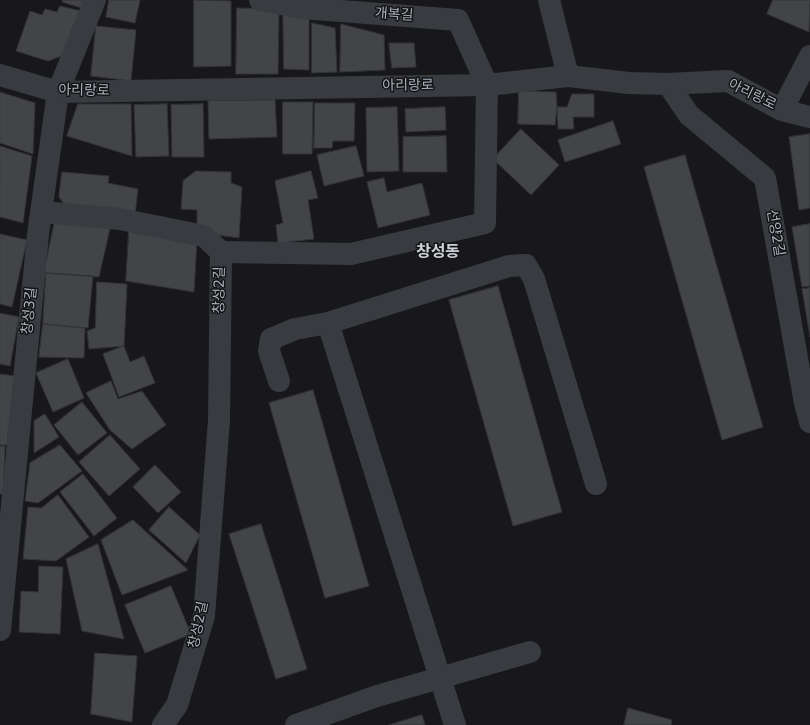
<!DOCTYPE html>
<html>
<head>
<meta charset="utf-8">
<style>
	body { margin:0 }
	canvas { display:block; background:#18181a }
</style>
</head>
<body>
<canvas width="810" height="725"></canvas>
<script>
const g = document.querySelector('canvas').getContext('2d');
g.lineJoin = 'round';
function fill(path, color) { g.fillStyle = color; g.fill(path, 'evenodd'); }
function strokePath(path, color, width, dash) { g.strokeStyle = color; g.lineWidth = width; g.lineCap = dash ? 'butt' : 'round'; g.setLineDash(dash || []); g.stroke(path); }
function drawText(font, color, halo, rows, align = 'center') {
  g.font = font + ' "DejaVu Sans","Noto Sans KR",sans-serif'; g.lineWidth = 3; g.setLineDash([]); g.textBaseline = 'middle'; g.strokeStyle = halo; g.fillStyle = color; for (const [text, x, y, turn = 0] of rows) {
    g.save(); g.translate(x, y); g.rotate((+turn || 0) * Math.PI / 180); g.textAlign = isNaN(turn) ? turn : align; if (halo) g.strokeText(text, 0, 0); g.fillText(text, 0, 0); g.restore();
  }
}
const building = new Path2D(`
	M 63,0 L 88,0 L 85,9 L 62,2 Z
	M 109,0 L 140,0 L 135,23 L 106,17 Z
	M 194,0 L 231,1 L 231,66 L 194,67 Z
	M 773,0 L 810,0 L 809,32 L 767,14 Z
	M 60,6 L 81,11 L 67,54 L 48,61 L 16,51 L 30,11 L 42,15 L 45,9 L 57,12 Z
	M 237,8 L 279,9 L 278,74 L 236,74 Z
	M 283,12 L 309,12 L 309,70 L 284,69 Z
	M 312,23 L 335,28 L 337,72 L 312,73 Z
	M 341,24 L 384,35 L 385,70 L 340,72 Z
	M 96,26 L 136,30 L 131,81 L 91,76 Z
	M 389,43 L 414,43 L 416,67 L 392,68 Z
	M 519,91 L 556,92 L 557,107 L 555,125 L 518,124 Z
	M 0,92 L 35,103 L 33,154 L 0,143 Z
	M 572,94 L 594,94 L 594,117 L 573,117 L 574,129 L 558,129 L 557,107 L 567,107 Z
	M 275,100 L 277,137 L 209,139 L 208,101 Z
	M 283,102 L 313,102 L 312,154 L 283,154 Z
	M 315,103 L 355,103 L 354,141 L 333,141 L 332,148 L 314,148 Z
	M 78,104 L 131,104 L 132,156 L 67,136 Z
	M 167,104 L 169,156 L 136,157 L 134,105 Z
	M 203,104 L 204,157 L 172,157 L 171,105 Z
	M 397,107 L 399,171 L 367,172 L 366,108 Z
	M 445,107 L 446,130 L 406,132 L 405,109 Z
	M 613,121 L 621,144 L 565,162 L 558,140 Z
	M 521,129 L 559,165 L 531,195 L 493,159 Z
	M 810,134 L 810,208 L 799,210 L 789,137 Z
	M 446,136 L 447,172 L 403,172 L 403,137 Z
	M 0,146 L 32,156 L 23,223 L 0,217 Z
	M 356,146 L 364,176 L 324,186 L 317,155 Z
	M 685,155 L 763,427 L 722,440 L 644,167 Z
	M 196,171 L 231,172 L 231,183 L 242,187 L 239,238 L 197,232 L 197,210 L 181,209 L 183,181 Z
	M 311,171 L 318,198 L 308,200 L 314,239 L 278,243 L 276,225 L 283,223 L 275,181 Z
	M 62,172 L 109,176 L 108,183 L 138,189 L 135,215 L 68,210 L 59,197 Z
	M 384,178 L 387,192 L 422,183 L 430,215 L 378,228 L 367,182 Z
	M 55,220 L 111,224 L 99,277 L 44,273 Z
	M 810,224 L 810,286 L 802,287 L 792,227 Z
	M 129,230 L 197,238 L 194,292 L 126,281 Z
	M 0,234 L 27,240 L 12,307 L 0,304 Z
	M 46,273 L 93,276 L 88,328 L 43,324 Z
	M 97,282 L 127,284 L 124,346 L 89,349 L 87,331 L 95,328 Z
	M 498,286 L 562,512 L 513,526 L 449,300 Z
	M 810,288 L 810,337 L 802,289 Z
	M 0,313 L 19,317 L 10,366 L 0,364 Z
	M 43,324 L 85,328 L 84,358 L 39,357 Z
	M 124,346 L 130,362 L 144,356 L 155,383 L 119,397 L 103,354 Z
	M 68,359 L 84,398 L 53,412 L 36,373 Z
	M 0,374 L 15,376 L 7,445 L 0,445 Z
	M 111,381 L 118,399 L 142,391 L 166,425 L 132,449 L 110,430 L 86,393 Z
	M 313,390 L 369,586 L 325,598 L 269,403 Z
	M 82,402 L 107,433 L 78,455 L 54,425 Z
	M 45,414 L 59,437 L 34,453 L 34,421 Z
	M 110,435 L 140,469 L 109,496 L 79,462 Z
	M 60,445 L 82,471 L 38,503 L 25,501 L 30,463 Z
	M 0,446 L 5,446 L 3,494 L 0,494 Z
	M 155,465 L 181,492 L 158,513 L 133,487 Z
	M 83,474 L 117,518 L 94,536 L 60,492 Z
	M 58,495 L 89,537 L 56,561 L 23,559 L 28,507 L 41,508 Z
	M 169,507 L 200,535 L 186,563 L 149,530 Z
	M 133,520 L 188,570 L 122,595 L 101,540 Z
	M 261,524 L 307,669 L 276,679 L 229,534 Z
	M 98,544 L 124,639 L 82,631 L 66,559 Z
	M 39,566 L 63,567 L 60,634 L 19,632 L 21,591 L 38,592 Z
	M 171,586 L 191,634 L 145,653 L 125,605 Z
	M 95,653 L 137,656 L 132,722 L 91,714 Z
	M 628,708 L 672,720 L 671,725 L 624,725 Z
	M 422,715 L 425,725 L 389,725 Z`);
fill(building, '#424447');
strokePath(building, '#323336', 1);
strokePath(new Path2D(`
	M 549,0 L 568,76
	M 0,75 L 58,92 L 487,85 L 568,76 L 629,83 L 668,84 L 728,81 L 782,110 L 810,117
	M 668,84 L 689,115 L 765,178 L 805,403 L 810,422
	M 782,110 L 810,56
	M 42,212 L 120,219 L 204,236 L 221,252
	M 328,323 L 455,725
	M 279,381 L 269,351 L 271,339 L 295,329 L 328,323 L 509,266 L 526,265 L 534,279 L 596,484
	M 0,630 L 38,234 L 58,92 L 95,0
	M 163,725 L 177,705 L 204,616 L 219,420 L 221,252 L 351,254 L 485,223 L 487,85 L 458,20 L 302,8 L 260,0
	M 296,725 L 377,696 L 530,652`), '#383b40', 22);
drawText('14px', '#a9b3bb', '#131315', [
	["개복길",394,15,4],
	["아리랑로",408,86,-1],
	["아리랑로",84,91,1],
	["아리랑로",752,95,26],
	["선양2길",775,233,80],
	["창성2길",220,290,-89],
	["창성3길",30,311,-84],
	["창성2길",199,625,-78]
]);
drawText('bold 16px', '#cad1d7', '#131315', [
	["창성동",438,253]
]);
</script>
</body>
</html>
